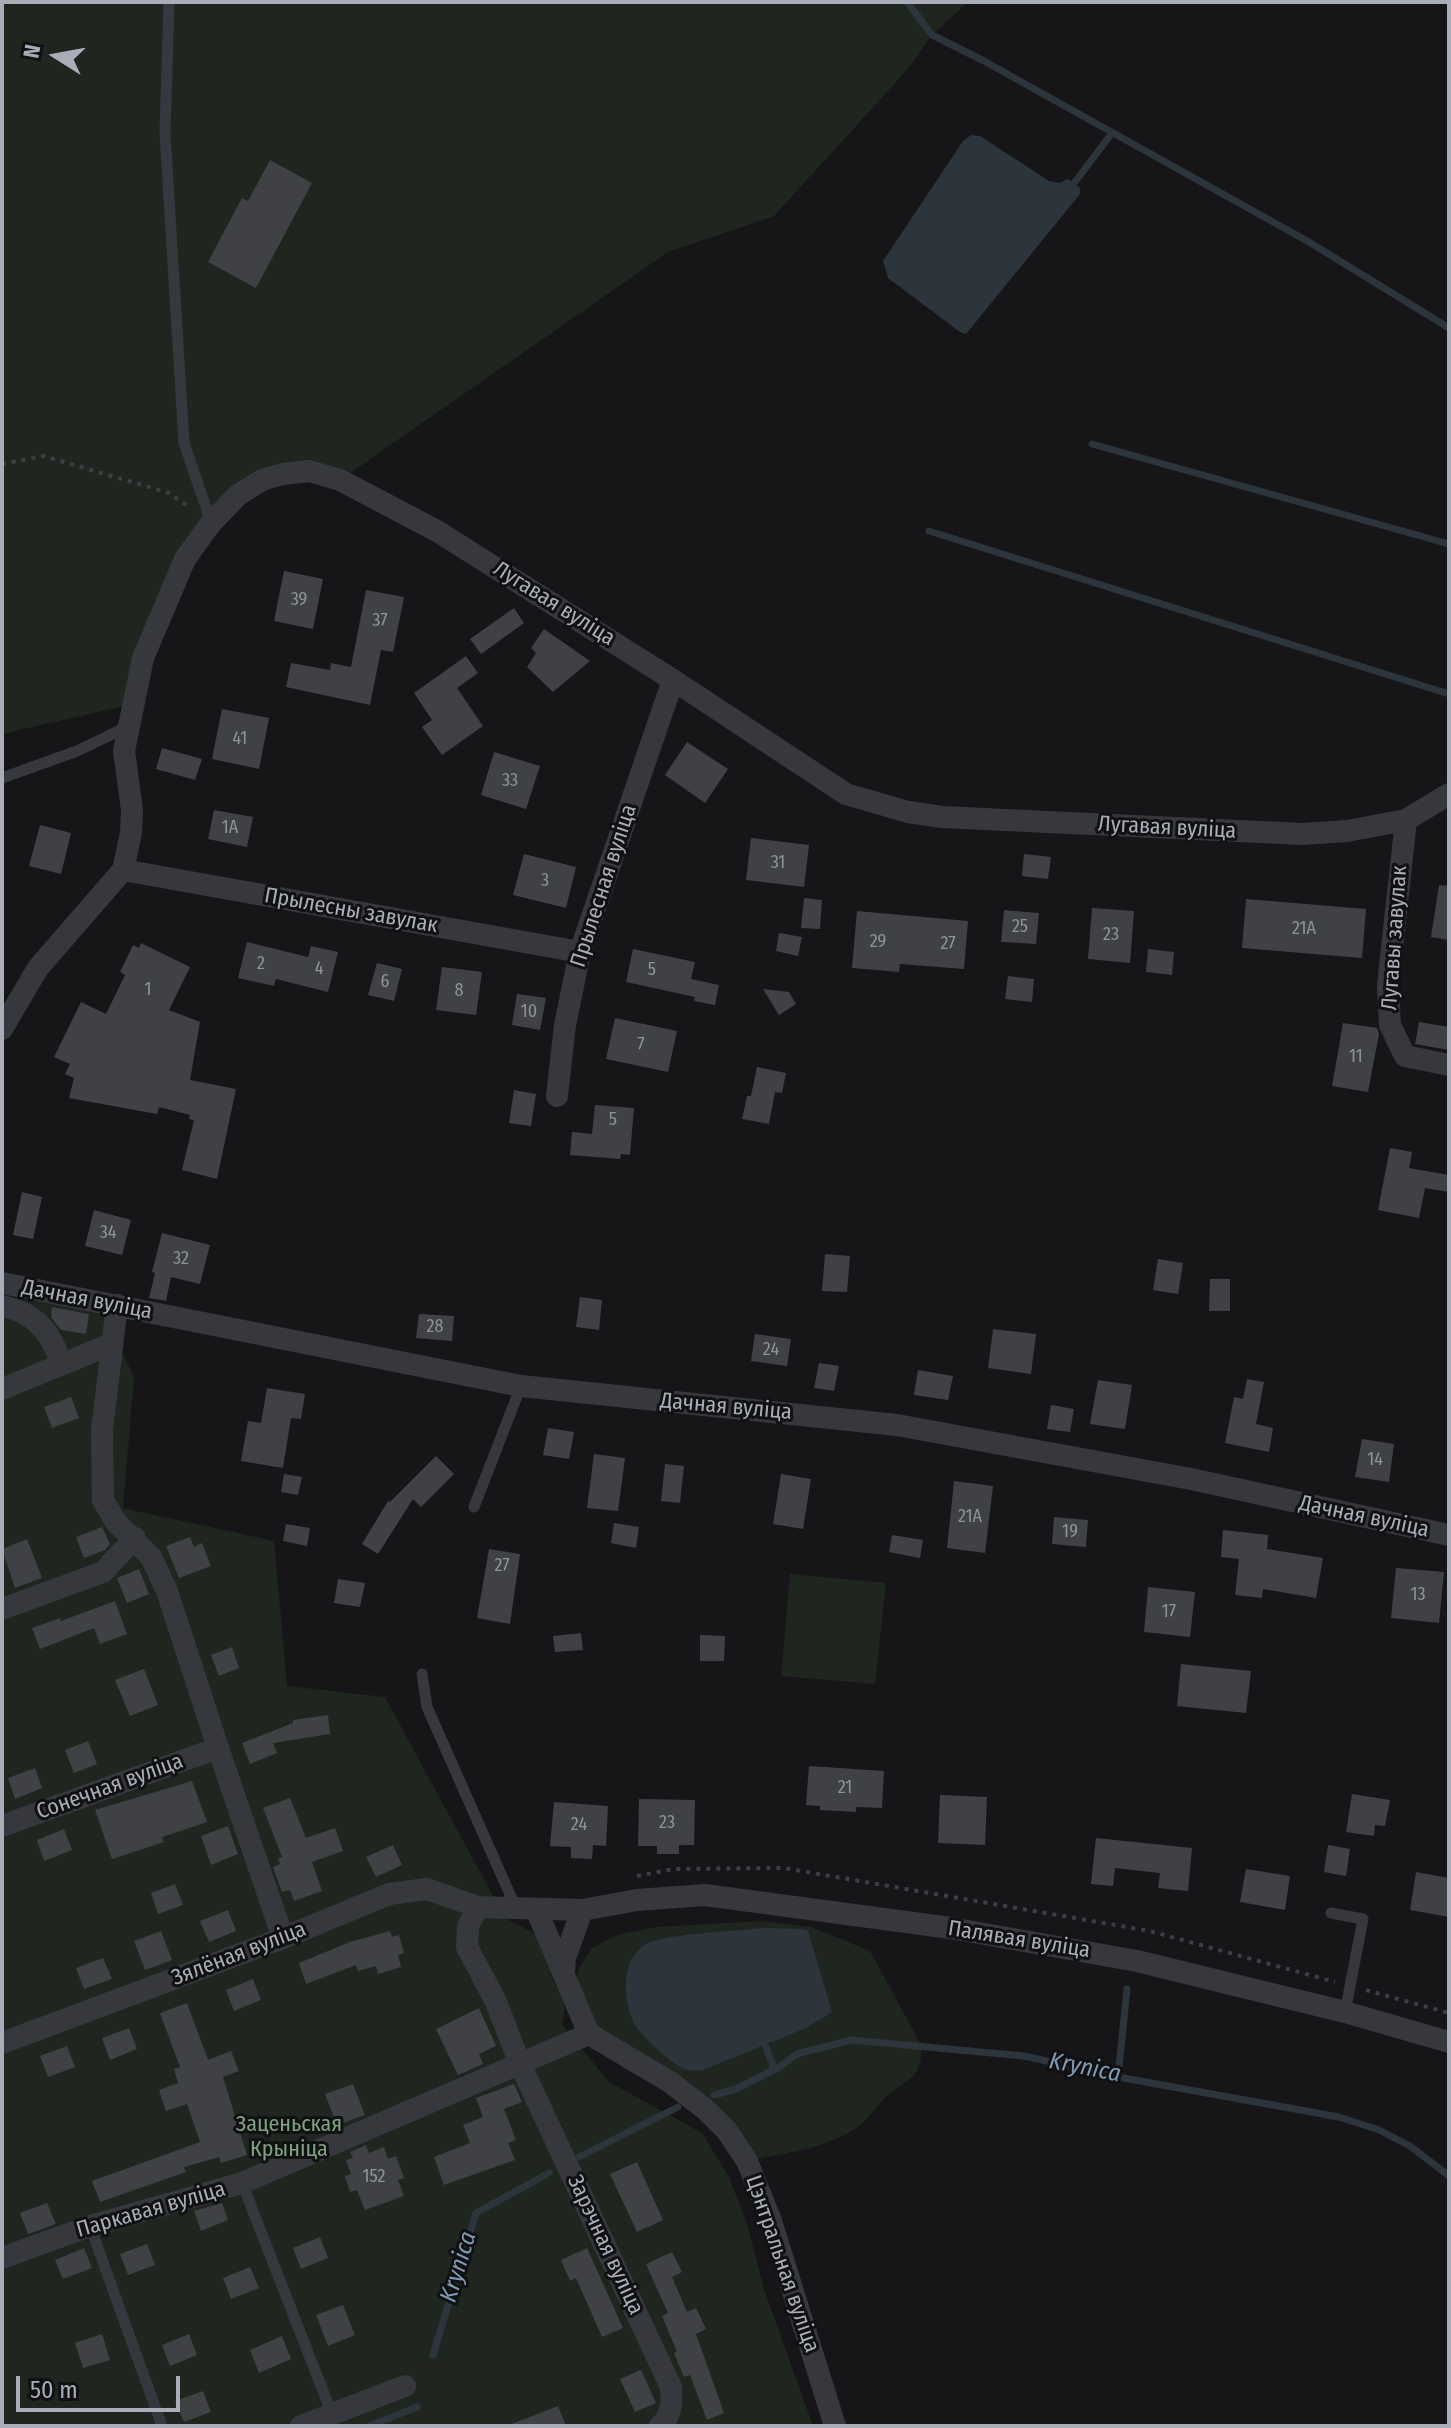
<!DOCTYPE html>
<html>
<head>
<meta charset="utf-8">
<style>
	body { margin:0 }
	#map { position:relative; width:1451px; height:2428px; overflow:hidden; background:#161618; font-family:"Fira Sans Condensed",sans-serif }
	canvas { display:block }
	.frame { position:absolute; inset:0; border:4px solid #a8adb8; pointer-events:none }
	.north { position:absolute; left:16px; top:16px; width:80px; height:80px; -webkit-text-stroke:6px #111113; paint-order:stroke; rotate:281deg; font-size:22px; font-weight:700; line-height:32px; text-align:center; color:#a8adb8 }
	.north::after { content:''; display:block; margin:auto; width:28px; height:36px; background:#a8adb8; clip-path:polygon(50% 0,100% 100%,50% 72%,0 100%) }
	.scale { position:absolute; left:16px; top:2376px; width:164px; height:36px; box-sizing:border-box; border:4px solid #a8adb8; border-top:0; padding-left:10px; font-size:24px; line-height:28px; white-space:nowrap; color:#a8adb8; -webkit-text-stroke:6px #111113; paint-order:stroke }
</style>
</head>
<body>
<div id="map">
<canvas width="1451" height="2428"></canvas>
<div class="frame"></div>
<div class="north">N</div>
<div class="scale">50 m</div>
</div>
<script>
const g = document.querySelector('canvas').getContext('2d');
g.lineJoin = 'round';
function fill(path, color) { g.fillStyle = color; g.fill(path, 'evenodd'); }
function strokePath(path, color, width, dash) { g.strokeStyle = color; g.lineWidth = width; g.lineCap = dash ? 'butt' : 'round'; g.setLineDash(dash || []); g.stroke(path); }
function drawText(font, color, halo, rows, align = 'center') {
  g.font = font + ' "Fira Sans Condensed",sans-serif'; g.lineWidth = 6; g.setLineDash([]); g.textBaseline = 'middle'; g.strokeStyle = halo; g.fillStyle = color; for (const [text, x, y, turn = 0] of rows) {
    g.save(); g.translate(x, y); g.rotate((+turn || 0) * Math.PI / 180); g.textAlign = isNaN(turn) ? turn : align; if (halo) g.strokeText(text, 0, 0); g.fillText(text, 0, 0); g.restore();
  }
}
fill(new Path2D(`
	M 2,2 L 968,2 L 932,35 L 907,70 L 774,216 L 668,252 L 340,480 L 283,474 L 211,523 L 133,704 L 2,734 Z
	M 2,1296 L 124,1315 L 122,1352 L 134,1377 L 123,1508 L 274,1541 L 287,1686 L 385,1697 L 505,1918 L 543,1938 L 555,1963 L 550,1975 C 560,1992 569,2005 562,2024 L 609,2082 L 702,2133 L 729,2177 L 747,2224 L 764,2289 L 813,2426 L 2,2426 Z
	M 790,1574 L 886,1583 L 875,1684 L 781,1676 Z
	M 761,1921 L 811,1927 L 870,1951 L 921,2045 C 923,2079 908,2078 886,2097 C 878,2104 872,2114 865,2121 C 833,2149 786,2152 747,2161 L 727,2131 L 589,2034 L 572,1997 L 579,1968 L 591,1949 L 616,1935 L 657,1927 Z`), '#1e261f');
fill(new Path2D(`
	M 971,135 L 980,136 L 1049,181 L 1059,183 L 1068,179 L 1080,188 L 1080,194 L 966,334 L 960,332 L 888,278 L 883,261 L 963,141 Z
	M 763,1928 L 804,1929 L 808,1931 L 832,2012 L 806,2028 L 703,2070 C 697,2070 689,2071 684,2069 C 672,2064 640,2035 634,2023 C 623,2000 620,1960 646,1944 C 663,1934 740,1931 763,1928 Z`), '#2c353c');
strokePath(new Path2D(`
	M 907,2 L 932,35 L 984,61 L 1309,242 L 1449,328
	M 1075,182 L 1112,133
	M 1092,444 L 1449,544
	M 929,531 L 1449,694
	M 765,2045 L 774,2068
	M 1118,2077 L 1127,1989
	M 714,2095 L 733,2090 L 781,2066 L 797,2054 L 851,2040 L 1024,2056 L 1118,2077 L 1339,2117 L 1379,2130 L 1410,2146 L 1449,2176
	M 579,2157 L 678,2107
	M 433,2355 L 476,2213 L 549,2173
	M 369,2426 L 417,2407`), '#2c353c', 7);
fill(new Path2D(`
	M 270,160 L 312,183 L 256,288 L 208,262 L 242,198 L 248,201 Z
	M 284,571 L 323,579 L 313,629 L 274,621 Z
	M 366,590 L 404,597 L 393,652 L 381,650 L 370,705 L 286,687 L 291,663 L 330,670 L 331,663 L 351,667 Z
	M 514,608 L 524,623 L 481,654 L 470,639 Z
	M 544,629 L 590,661 L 553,692 L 527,667 L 536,653 L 531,648 Z
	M 466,656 L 478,673 L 457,688 L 483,726 L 442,755 L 422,727 L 432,720 L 414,693 Z
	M 222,709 L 269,718 L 259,769 L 212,759 Z
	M 687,742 L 728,769 L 705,803 L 665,775 Z
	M 162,748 L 202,759 L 195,780 L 156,769 Z
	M 494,752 L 540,766 L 526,809 L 481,795 Z
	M 214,810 L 253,817 L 247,847 L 208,839 Z
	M 40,825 L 71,833 L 61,874 L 29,866 Z
	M 751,838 L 809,845 L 804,887 L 746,880 Z
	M 524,854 L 576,867 L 566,908 L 513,895 Z
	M 1024,854 L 1051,857 L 1048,879 L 1022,876 Z
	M 1439,885 L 1449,886 L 1449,940 L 1431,937 Z
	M 804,898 L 822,900 L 820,929 L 801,928 Z
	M 1246,899 L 1366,909 L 1362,958 L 1242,948 Z
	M 1092,908 L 1134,911 L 1130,963 L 1088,959 Z
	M 1004,910 L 1039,913 L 1036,944 L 1001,942 Z
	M 857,911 L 968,921 L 964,969 L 900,964 L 899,972 L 852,968 Z
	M 779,933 L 802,937 L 798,956 L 776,951 Z
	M 247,942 L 308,957 L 311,946 L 338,952 L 328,992 L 276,979 L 274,986 L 238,978 Z
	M 141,943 L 190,967 L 169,1010 L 200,1022 L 190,1080 L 236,1089 L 217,1179 L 182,1170 L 194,1120 L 189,1119 L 190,1115 L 159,1107 L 157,1114 L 69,1098 L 74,1078 L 65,1074 L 70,1064 L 54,1057 L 81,1002 L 106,1014 L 125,975 L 120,972 L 133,945 L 139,948 Z
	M 633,949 L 695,962 L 691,979 L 719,985 L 715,1005 L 694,1001 L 695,997 L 626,982 Z
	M 1148,949 L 1174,952 L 1172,975 L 1146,972 Z
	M 377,963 L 402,969 L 394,1001 L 368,995 Z
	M 442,967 L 482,972 L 476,1015 L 436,1010 Z
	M 1008,976 L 1034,979 L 1032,1002 L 1005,999 Z
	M 763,989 L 789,992 L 796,1004 L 779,1015 Z
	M 517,994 L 546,998 L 540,1030 L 512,1025 Z
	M 615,1018 L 677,1031 L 668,1072 L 606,1059 Z
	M 1419,1022 L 1449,1027 L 1449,1050 L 1415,1044 Z
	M 1343,1023 L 1377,1028 L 1379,1034 L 1368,1092 L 1332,1086 Z
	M 757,1067 L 786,1073 L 782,1093 L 775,1092 L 769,1124 L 742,1119 L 747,1096 L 751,1096 Z
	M 514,1090 L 536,1094 L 531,1126 L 509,1123 Z
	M 595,1105 L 634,1108 L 630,1155 L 621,1154 L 620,1159 L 570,1155 L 572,1132 L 592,1134 Z
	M 1390,1148 L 1412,1152 L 1409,1168 L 1449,1175 L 1449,1192 L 1425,1188 L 1419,1218 L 1378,1210 Z
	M 22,1192 L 42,1197 L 33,1239 L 13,1235 Z
	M 94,1210 L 131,1220 L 122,1255 L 85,1246 Z
	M 162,1233 L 210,1245 L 200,1284 L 171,1277 L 166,1301 L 149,1298 L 155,1273 L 152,1272 Z
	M 825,1254 L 850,1256 L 847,1292 L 822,1291 Z
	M 1158,1259 L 1183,1263 L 1178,1294 L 1153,1290 Z
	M 1210,1279 L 1230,1279 L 1230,1311 L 1209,1311 Z
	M 580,1297 L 602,1300 L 599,1330 L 576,1327 Z
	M 52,1307 L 89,1314 L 86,1334 L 61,1330 L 51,1317 Z
	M 419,1314 L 454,1316 L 452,1341 L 416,1338 Z
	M 993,1329 L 1036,1334 L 1031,1374 L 988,1368 Z
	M 755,1334 L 791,1339 L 787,1366 L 751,1361 Z
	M 819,1363 L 839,1366 L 834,1391 L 814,1388 Z
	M 918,1370 L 953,1376 L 948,1400 L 914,1395 Z
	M 1247,1379 L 1264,1382 L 1256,1424 L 1273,1428 L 1269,1452 L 1225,1443 L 1234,1397 L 1243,1399 Z
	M 1098,1380 L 1132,1385 L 1125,1429 L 1090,1424 Z
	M 267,1388 L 305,1394 L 301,1419 L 291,1418 L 283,1468 L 241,1461 L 248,1421 L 261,1423 Z
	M 71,1397 L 79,1418 L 52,1428 L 44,1407 Z
	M 1051,1405 L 1074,1409 L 1070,1432 L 1047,1429 Z
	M 548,1428 L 574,1432 L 569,1459 L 543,1455 Z
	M 1362,1439 L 1394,1444 L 1389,1482 L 1355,1477 Z
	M 594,1454 L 625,1458 L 618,1511 L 587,1508 Z
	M 436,1456 L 454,1474 L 421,1507 L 413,1499 L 378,1554 L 362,1544 L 388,1501 L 390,1502 Z
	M 665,1464 L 684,1466 L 680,1503 L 661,1501 Z
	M 284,1474 L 302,1477 L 298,1495 L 281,1492 Z
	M 781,1474 L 811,1479 L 803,1529 L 773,1524 Z
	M 954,1481 L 993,1486 L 985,1553 L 947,1548 Z
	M 1054,1517 L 1088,1520 L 1086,1547 L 1052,1544 Z
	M 614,1523 L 639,1527 L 636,1548 L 611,1543 Z
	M 286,1524 L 310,1528 L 307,1546 L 283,1541 Z
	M 102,1527 L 110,1544 L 105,1550 L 84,1558 L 76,1537 Z
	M 1223,1530 L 1268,1535 L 1267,1549 L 1323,1558 L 1316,1598 L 1263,1589 L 1262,1598 L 1235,1595 L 1239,1559 L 1221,1557 Z
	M 892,1535 L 923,1540 L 920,1558 L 889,1552 Z
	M 190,1537 L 194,1547 L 202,1543 L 211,1566 L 179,1578 L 166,1546 Z
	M 27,1539 L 42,1578 L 15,1588 L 2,1549 Z
	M 489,1549 L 520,1554 L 510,1624 L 477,1618 Z
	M 1396,1568 L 1444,1572 L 1439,1623 L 1391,1618 Z
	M 139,1569 L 149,1594 L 127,1603 L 117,1578 Z
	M 338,1579 L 365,1583 L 360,1607 L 334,1603 Z
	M 1148,1587 L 1195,1592 L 1190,1637 L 1144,1632 Z
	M 115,1601 L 127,1634 L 100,1644 L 94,1628 L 40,1649 L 32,1628 L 60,1618 L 61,1621 Z
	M 581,1633 L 583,1650 L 555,1652 L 553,1636 Z
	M 700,1635 L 725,1636 L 724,1661 L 700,1661 Z
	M 232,1647 L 239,1668 L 219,1676 L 211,1655 Z
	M 1181,1664 L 1251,1671 L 1246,1713 L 1177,1706 Z
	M 144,1669 L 158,1705 L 130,1716 L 115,1680 Z
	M 328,1715 L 330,1734 L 273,1743 L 277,1753 L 250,1764 L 242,1743 L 293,1723 L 293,1720 Z
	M 88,1741 L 97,1764 L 74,1773 L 65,1750 Z
	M 809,1766 L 884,1771 L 882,1808 L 856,1807 L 856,1812 L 820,1810 L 820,1806 L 806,1805 Z
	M 35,1768 L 42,1788 L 15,1799 L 8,1778 Z
	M 192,1781 L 207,1822 L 162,1837 L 164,1842 L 112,1859 L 95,1810 Z
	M 1352,1794 L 1390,1800 L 1385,1826 L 1375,1825 L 1374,1836 L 1346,1832 Z
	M 940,1795 L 987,1797 L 985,1845 L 938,1843 Z
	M 290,1798 L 306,1838 L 335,1828 L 343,1851 L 312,1862 L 322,1891 L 294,1901 L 290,1890 L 282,1892 L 273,1867 L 280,1864 L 278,1859 L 282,1857 L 263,1808 Z
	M 639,1799 L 695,1800 L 694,1845 L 679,1845 L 679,1854 L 657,1854 L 657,1846 L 638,1846 Z
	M 554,1802 L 608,1806 L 606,1846 L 593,1845 L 592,1859 L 571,1858 L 571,1847 L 550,1846 Z
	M 228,1826 L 238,1854 L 211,1865 L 201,1836 Z
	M 64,1829 L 72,1850 L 44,1861 L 37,1840 Z
	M 1096,1838 L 1192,1848 L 1188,1891 L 1158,1888 L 1160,1873 L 1115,1868 L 1113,1886 L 1091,1884 Z
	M 393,1845 L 402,1865 L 376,1877 L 366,1857 Z
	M 1328,1845 L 1350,1849 L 1346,1876 L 1324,1872 Z
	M 1246,1869 L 1290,1876 L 1285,1910 L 1240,1902 Z
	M 1416,1872 L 1449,1878 L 1449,1917 L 1410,1910 Z
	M 175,1884 L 183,1905 L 158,1914 L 151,1893 Z
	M 228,1910 L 236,1931 L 209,1942 L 200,1921 Z
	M 161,1931 L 172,1960 L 145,1970 L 134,1941 Z
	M 390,1931 L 392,1937 L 399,1935 L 404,1953 L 398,1955 L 401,1967 L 378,1974 L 376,1966 L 358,1971 L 356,1965 L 306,1984 L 299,1963 L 350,1942 Z
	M 103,1958 L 112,1979 L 84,1989 L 76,1968 Z
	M 253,1979 L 261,2000 L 234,2011 L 226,1990 Z
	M 187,2003 L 208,2060 L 231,2051 L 239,2071 L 223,2077 L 247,2155 L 221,2163 L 219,2157 L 184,2167 L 186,2172 L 100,2202 L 92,2181 L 200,2142 L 187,2104 L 166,2111 L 159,2090 L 178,2083 L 174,2069 L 180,2067 L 160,2013 Z
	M 479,2008 L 496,2046 L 479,2054 L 483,2064 L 458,2075 L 436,2029 Z
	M 129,2028 L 137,2049 L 110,2060 L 102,2038 Z
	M 67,2046 L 75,2067 L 48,2077 L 40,2056 Z
	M 353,2084 L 365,2115 L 337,2125 L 325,2094 Z
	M 514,2084 L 522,2102 L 504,2109 L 516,2140 L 508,2143 L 515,2160 L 444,2185 L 434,2157 L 470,2143 L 463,2125 L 483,2117 L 476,2098 Z
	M 366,2145 L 369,2153 L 384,2147 L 388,2159 L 396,2156 L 404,2178 L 398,2180 L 404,2196 L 365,2210 L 357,2190 L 350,2192 L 345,2176 L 351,2174 L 346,2160 L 353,2158 L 350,2152 Z
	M 637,2162 L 663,2220 L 637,2232 L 610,2174 Z
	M 47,2203 L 56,2224 L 28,2234 L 20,2213 Z
	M 222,2203 L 228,2220 L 201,2231 L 194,2211 Z
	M 320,2237 L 328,2258 L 301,2269 L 293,2248 Z
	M 147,2244 L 155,2265 L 128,2275 L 120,2254 Z
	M 84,2248 L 92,2268 L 63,2279 L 55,2260 Z
	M 587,2248 L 623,2328 L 602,2337 L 576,2278 L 570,2281 L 561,2260 Z
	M 672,2252 L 682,2272 L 672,2277 L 687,2312 L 696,2308 L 706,2329 L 696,2334 L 724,2413 L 707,2420 L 690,2375 L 684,2377 L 674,2353 L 677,2352 L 662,2316 L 668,2313 L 646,2264 Z
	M 250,2267 L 259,2288 L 231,2299 L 223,2278 Z
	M 343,2305 L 355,2335 L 328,2346 L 316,2315 Z
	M 102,2334 L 110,2360 L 83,2368 L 75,2343 Z
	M 189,2334 L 197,2355 L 170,2366 L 162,2345 Z
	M 282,2336 L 291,2359 L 259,2373 L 250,2350 Z
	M 641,2370 L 656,2403 L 635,2412 L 620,2379 Z
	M 203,2391 L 211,2412 L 184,2422 L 175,2401 Z
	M 558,2406 L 566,2426 L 510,2426 L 509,2425 Z`), '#404145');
strokePath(new Path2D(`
	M 2,464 L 44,456 L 169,493 L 189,507
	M 637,1876 L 674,1869 L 784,1868 L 1150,1931 L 1335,1982
	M 1366,1990 L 1449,2013`), '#3d3f44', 4, [4, 6]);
strokePath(new Path2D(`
	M 169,2 L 165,133 L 184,443 L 211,522
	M 2,778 L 77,751 L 127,727
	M 474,1507 L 521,1386
	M 422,1674 L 427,1707 L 516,1908
	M 1331,1913 L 1363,1919 L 1345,2012
	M 242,2183 L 332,2414
	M 90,2226 L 162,2426`), '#37383d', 11);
strokePath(new Path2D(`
	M 1406,820 L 1388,985 L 1390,1025 L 1405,1056 L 1449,1065
	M 123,870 L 580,952
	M 2,1029 L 38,968 L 123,870 L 131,833 L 132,810 L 124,751 L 143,658 L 185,559 L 211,523 L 238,495 L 262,480 L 283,474 L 309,471 L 340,480 L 437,531 L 673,680 L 846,794 L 908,812 L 942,817 L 1303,834 L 1347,831 L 1406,820 L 1449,794
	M 557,1096 L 565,1025 L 580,952 L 673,680
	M 2,1283 L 521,1386 L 897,1425 L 1191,1479 L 1449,1535
	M 117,1305 L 102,1430 L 103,1500 L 115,1521 L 151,1557 L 167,1591 L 218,1748 L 283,1938
	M 2,1306 C 35,1312 53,1334 61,1365
	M 2,1389 L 111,1344
	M 2,1609 L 103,1572 L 135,1538
	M 2,1826 L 218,1748
	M 478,1907 L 468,1926 L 467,1947 L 496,2002 L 520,2064 L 671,2387 C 672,2402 672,2415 660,2426
	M 536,1909 L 589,2034 L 670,2082 L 705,2109 L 727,2131 L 747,2161 L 770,2218 L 835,2426
	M 564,1974 L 565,1958 L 582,1910
	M 2,2043 L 283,1938 L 389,1894 L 427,1889 L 478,1907 L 582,1910 L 637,1900 L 705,1895 L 951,1928 L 1137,1961 L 1345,2012 L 1449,2042
	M 2,2258 L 90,2226 L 242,2183 L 589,2034
	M 301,2426 L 405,2386`), '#37383d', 22);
drawText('18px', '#8e929b', null, [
	["39",299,600],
	["37",380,621],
	["41",240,739],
	["33",510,781],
	["1А",230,828],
	["31",778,863],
	["3",545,881],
	["25",1020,927],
	["21А",1304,929],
	["23",1111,935],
	["29",878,942],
	["27",948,944],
	["2",261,964],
	["4",319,969],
	["5",652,970],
	["6",385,982],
	["1",148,990],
	["8",459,991],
	["10",529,1012],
	["7",641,1045],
	["11",1356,1057],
	["5",613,1120],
	["34",108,1233],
	["32",181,1259],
	["28",435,1327],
	["24",771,1350],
	["14",1375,1460],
	["21А",970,1517],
	["19",1070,1532],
	["27",502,1566],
	["13",1418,1595],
	["17",1169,1612],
	["21",845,1788],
	["23",667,1823],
	["24",579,1825],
	["152",374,2177]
]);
drawText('22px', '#a8adb8', '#111113', [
	["Лугавая вуліца",554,604,32],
	["Лугавая вуліца",1167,828,3],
	["Прылесная вуліца",604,886,-72],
	["Прылесны завулак",351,911,10],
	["Лугавы завулак",1395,938,-86],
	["Дачная вуліца",87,1300,11],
	["Дачная вуліца",726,1407,5],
	["Дачная вуліца",1364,1517,12],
	["Сонечная вуліца",110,1787,-20],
	["Палявая вуліца",1019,1940,9],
	["Зялёная вуліца",239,1954,-21],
	["Паркавая вуліца",151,2210,-16],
	["Зарэчная вуліца",605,2245,65],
	["Цэнтральная вуліца",782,2264,71]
]);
drawText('22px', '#7fa381', '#111113', [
	["Заценьская",289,2125],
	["Крыніца",289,2150]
]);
drawText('italic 24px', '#7f9bb3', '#111113', [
	["Krynica",1085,2068,11],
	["Krynica",459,2267,-73]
]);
</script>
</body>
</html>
